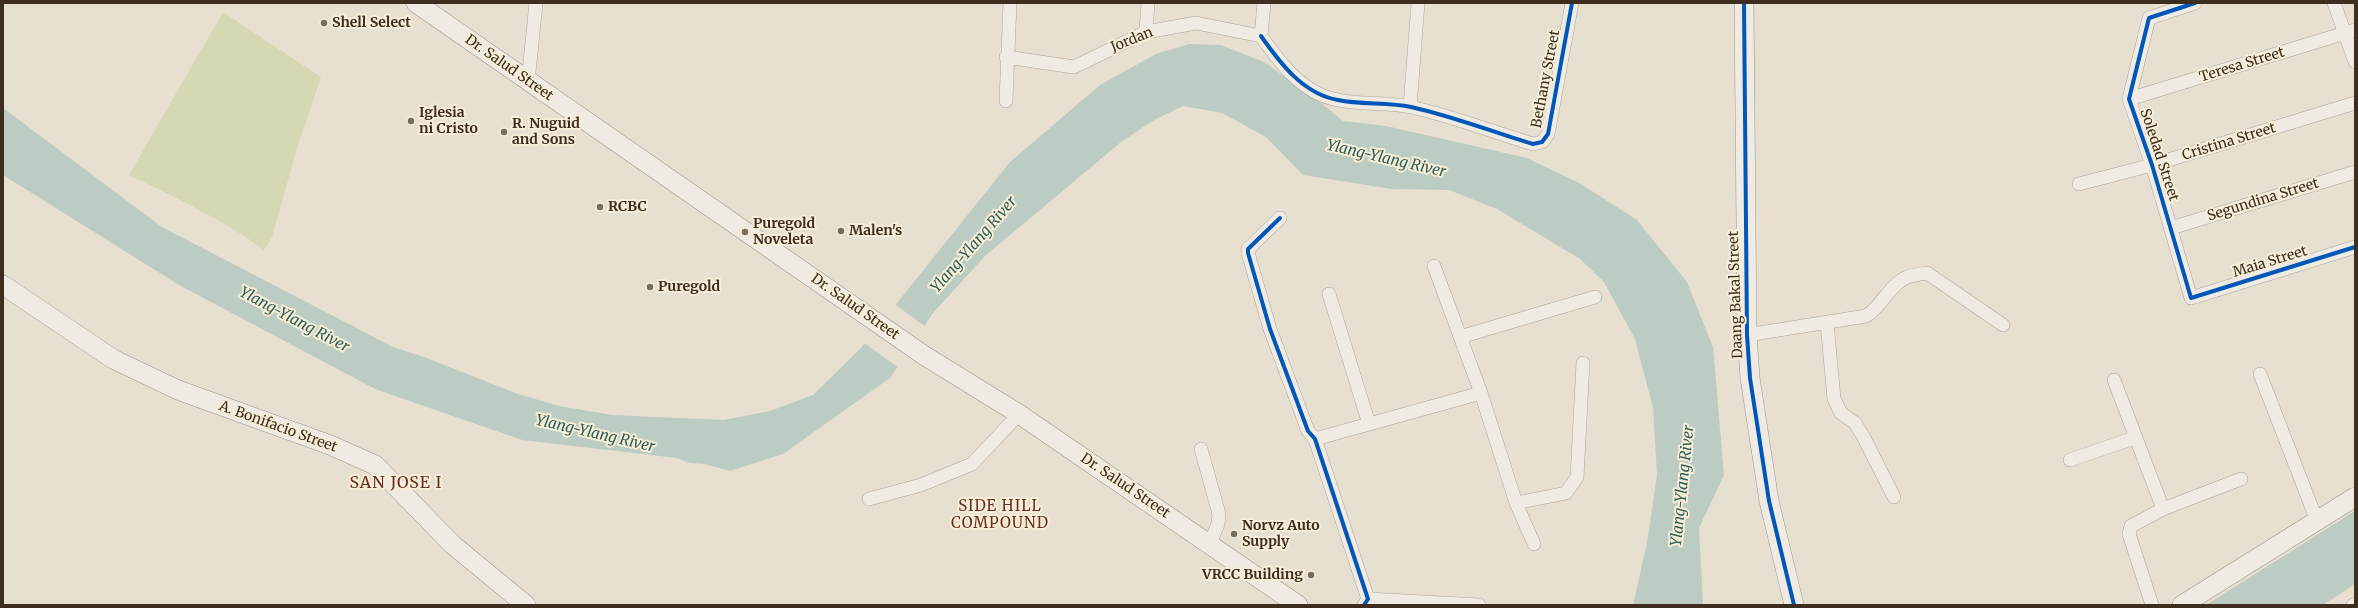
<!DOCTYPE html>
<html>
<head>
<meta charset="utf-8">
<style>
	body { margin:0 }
	#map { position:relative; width:2358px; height:608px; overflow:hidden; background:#e7e0d1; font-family:Merriweather,serif }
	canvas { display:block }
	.frame { position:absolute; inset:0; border:4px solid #3d2e20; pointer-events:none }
</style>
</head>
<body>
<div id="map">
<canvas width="2358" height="608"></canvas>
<div class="frame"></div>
</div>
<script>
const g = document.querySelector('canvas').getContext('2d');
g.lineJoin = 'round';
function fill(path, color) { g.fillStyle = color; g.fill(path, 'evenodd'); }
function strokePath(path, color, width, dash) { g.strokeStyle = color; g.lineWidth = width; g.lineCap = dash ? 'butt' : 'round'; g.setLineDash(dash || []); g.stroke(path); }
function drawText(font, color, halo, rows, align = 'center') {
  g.font = font + ' Merriweather,serif'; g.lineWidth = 4; g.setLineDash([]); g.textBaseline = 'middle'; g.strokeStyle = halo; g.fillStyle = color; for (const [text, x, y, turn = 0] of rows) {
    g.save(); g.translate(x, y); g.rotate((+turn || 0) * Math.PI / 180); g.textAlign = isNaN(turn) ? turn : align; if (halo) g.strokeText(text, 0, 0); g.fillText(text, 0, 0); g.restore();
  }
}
fill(new Path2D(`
	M 223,12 L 321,77 L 297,148 L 272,237 L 264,250 C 223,219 175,198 129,175 Z`), '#d6d7b3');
fill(new Path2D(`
	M 1189,44 L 1221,45 L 1264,62 L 1314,97 L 1343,121 L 1386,126 L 1527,158 L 1581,184 L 1637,220 L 1687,282 L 1713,347 L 1724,475 L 1699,528 L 1703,605 L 1633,605 L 1647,543 L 1657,475 L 1653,408 L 1635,339 L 1604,282 L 1580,259 L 1497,209 L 1449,190 L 1392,189 L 1303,175 L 1266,137 L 1222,113 L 1183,106 L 1154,120 L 1121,142 L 985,256 L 933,313 L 890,378 L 783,454 L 730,471 L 704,464 L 689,463 L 677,458 L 522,440 L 375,389 L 179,285 L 3,175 L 3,108 L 162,227 L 393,347 L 424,357 L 518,394 L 559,406 L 613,415 L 724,420 L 770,411 L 813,395 L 861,348 L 1010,162 L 1100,85 L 1156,54 Z
	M 2355,511 L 2355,584 L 2323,605 L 2206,605 Z`), '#bcccc2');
fill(new Path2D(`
	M 893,303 L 926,327 L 899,368 L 863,342 Z`), '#e7e0d1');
const street = new Path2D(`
	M 2195,3 L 2149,18 L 2129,99 L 2152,165 L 2191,298 L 2355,247
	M 2334,3 L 2355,62
	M 1146,32 L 1148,3
	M 1261,36 C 1280,63 1303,94 1338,100 C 1362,105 1387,102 1411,107 C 1452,116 1493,132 1533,144 L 1542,142 L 1548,134 L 1572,3
	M 1261,36 L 1264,3
	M 1006,57 L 1074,67 L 1146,32 L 1196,23 L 1261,36
	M 528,82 L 536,3
	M 2129,99 L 2355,30
	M 1006,101 L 1010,3
	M 1410,107 L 1418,3
	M 2079,184 L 2152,165 L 2355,103
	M 1280,218 L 1248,249 L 1248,253 L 1270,329 L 1308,431 L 1315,439 L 1368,599 L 1364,605
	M 2171,228 L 2355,172
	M 1434,266 L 1481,393 L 1516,503 L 1534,544
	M 1329,294 L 1369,424
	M 1827,323 L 1834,399 L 1841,413 L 1855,423 L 1863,436 L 1894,497
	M 1747,335 L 1866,316 C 1882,306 1888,287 1905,278 C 1911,275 1920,274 1927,273 L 2003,325
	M 1460,337 L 1595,297
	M 2260,374 L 2317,521
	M 2114,380 L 2163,509 L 2241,479
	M 1315,439 L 1481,393
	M 1201,449 L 1219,514 L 1218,524 L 1210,544
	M 2070,460 L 2134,438
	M 869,499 L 921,485 L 972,464 L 1019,414
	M 1516,503 L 1566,493 L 1577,477 L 1583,363
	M 1368,599 L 1479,605
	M 2152,605 L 2129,534 L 2131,526 L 2163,509
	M 2353,605 L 2355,604`);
const secondary = new Path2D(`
	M 416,3 L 925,356 L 1019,414 L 1298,605
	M 1744,3 L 1747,335 L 1750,378 L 1769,501 L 1794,605
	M 3,285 L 113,359 L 178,390 L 330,445 L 375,465 L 453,545 L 526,605
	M 2182,605 L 2355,497`);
strokePath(street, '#ada599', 14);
strokePath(secondary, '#9c958a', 20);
strokePath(street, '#efebe3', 13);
strokePath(secondary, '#efebe3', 19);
strokePath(new Path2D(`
	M 1744,3 L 1747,335 L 1750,378 L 1769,501 L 1794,605
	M 2195,3 L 2149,18 L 2129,99 L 2152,165 L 2191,298 L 2355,247
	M 1261,36 C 1280,63 1303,94 1338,100 C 1362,105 1387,102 1411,107 C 1452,116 1493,132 1533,144 L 1542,142 L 1548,134 L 1572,3
	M 1280,218 L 1248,249 L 1248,253 L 1270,329 L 1308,431 L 1315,439 L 1368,599 L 1364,605`), '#0057b8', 4);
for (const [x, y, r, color] of [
	[324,23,4,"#786c5e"],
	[411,121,4,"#786c5e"],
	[504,132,4,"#786c5e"],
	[600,207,4,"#786c5e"],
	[841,231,4,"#786c5e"],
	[745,232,4,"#786c5e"],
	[650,287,4,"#786c5e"],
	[1234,534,4,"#786c5e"],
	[1311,575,4,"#786c5e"]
]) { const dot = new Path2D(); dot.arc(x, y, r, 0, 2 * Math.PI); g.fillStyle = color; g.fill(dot); strokePath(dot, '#f7eed8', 1.5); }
drawText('bold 14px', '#3d2e20', '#f7eed8', [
	["Shell Select",332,23],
	["Iglesia",419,113],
	["ni Cristo",419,129],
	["R. Nuguid",512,124],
	["and Sons",512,140],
	["RCBC",608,207],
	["Puregold",753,224],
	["Noveleta",753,240],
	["Malen's",849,231],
	["Puregold",658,287],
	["Norvz Auto",1242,526],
	["Supply",1242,542],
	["VRCC Building",1303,575,"right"]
], 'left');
drawText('14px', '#3d2e20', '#f7eed8', [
	["Jordan",1132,40,-22],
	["Teresa Street",2242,65,-17],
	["Dr. Salud Street",509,68,35],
	["Bethany Street",1546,79,-79],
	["Cristina Street",2229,142,-17],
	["Soledad Street",2159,155,72],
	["Segundina Street",2263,200,-17],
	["Maia Street",2270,262,-17],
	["Daang Bakal Street",1736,295,-92],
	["Dr. Salud Street",855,307,35],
	["A. Bonifacio Street",278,427,20],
	["Dr. Salud Street",1125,486,34]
]);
drawText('italic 15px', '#2f5d5a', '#f7eed8', [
	["Ylang-Ylang River",1386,159,13],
	["Ylang-Ylang River",974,245,-49],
	["Ylang-Ylang River",294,320,28],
	["Ylang-Ylang River",595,434,13],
	["Ylang-Ylang River",1683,486,-84]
]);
g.letterSpacing = '1px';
drawText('15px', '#6b2e1e', '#f7eed8', [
	["SIDE HILL",1000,507],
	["COMPOUND",1000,524]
]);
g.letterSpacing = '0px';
g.letterSpacing = '1px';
drawText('16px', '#6b2e1e', '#f7eed8', [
	["SAN JOSE I",396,483]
]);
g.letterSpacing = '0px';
</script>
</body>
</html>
